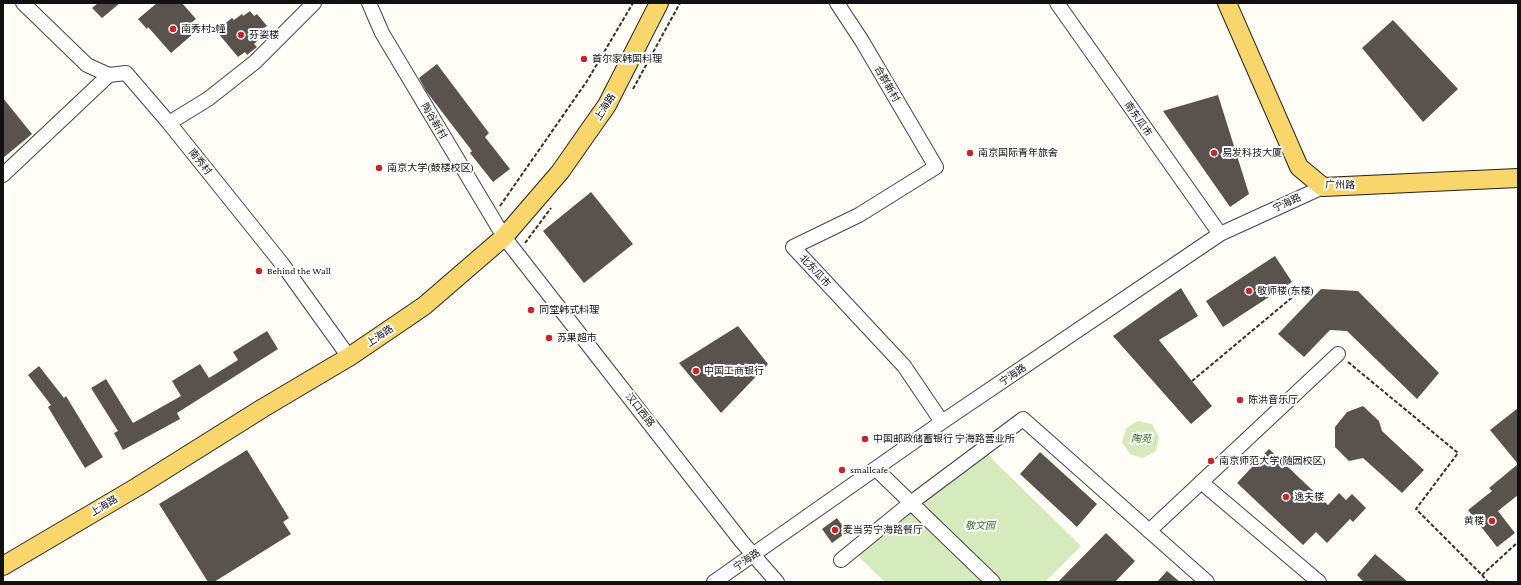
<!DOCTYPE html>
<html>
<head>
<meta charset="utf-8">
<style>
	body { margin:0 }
	#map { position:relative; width:1521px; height:585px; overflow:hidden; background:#fffdf5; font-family:"Crimson Pro",serif }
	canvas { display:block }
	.frame { position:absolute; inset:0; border:4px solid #111; pointer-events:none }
</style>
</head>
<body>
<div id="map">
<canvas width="1521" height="585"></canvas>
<div class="frame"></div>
</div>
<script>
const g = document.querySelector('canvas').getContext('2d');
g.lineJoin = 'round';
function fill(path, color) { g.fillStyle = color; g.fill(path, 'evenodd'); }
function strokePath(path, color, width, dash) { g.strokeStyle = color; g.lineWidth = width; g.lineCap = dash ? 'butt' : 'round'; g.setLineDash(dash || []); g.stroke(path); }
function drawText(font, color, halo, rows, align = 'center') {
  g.font = font + ' "Crimson Pro","Noto Sans SC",serif'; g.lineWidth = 4; g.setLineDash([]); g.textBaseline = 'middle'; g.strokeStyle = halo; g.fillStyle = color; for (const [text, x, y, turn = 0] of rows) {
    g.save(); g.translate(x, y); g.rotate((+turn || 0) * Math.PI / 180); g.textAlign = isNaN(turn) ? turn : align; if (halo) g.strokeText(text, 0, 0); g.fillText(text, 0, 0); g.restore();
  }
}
fill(new Path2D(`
	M 1138,421 L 1152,424 L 1159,437 L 1156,451 L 1143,458 L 1130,454 L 1122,442 L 1126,428 Z
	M 984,451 L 1081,546 L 1045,582 L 885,582 L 855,553 Z`), '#d5ebbd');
fill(new Path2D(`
	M 98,3 L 120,3 L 102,18 L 92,8 Z
	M 157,3 L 182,3 L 196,19 L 186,27 L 193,34 L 171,53 L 148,27 L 147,29 L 138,19 Z
	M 250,11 L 254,16 L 257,14 L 267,26 L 264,28 L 267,31 L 254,44 L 257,47 L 247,55 L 245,52 L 238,57 L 218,33 L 225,27 L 223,25 L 232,18 L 234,20 L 242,14 L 243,16 Z
	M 1393,20 L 1458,89 L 1423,122 L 1362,48 Z
	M 437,64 L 489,133 L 485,137 L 510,169 L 493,182 L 470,153 L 472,151 L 426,91 L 419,78 Z
	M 1218,95 L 1249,194 L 1230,207 L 1163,111 Z
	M 3,98 L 32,134 L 3,158 Z
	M 591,192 L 633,244 L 584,283 L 543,231 Z
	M 1275,256 L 1292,282 L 1223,327 L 1206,301 Z
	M 1181,288 L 1198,316 L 1159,340 L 1212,406 L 1191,424 L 1113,336 Z
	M 1321,289 L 1358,291 L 1439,373 L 1417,399 L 1347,331 L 1330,330 L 1304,357 L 1278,334 Z
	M 738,326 L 768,364 L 721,413 L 679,363 Z
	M 267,331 L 278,349 L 177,413 L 180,419 L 123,450 L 114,433 L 118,431 L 91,388 L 106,379 L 133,423 L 181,396 L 172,381 L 200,364 L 209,378 L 238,360 L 233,352 Z
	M 39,366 L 64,398 L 66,396 L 103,457 L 85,468 L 48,407 L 51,405 L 28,375 Z
	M 1363,406 L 1379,421 L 1382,431 L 1424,470 L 1402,493 L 1363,458 L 1349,461 L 1335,447 L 1335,427 L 1347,412 Z
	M 1518,408 L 1518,464 L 1490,430 Z
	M 1269,449 L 1328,505 L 1339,493 L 1346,500 L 1352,494 L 1366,508 L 1353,522 L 1350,519 L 1327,543 L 1316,532 L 1303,545 L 1237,483 Z
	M 247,450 L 289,518 L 283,522 L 291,534 L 214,582 L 208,582 L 159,504 Z
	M 1040,452 L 1097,504 L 1077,527 L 1020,474 Z
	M 1518,464 L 1518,495 L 1498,511 L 1515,533 L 1497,547 L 1468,510 L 1492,491 L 1489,488 Z
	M 837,518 L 847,532 L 832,543 L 822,529 Z
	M 1106,533 L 1135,561 L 1115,582 L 1058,582 Z
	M 1375,554 L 1408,582 L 1364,582 L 1357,575 Z
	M 1167,571 L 1180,582 L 1157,582 Z`), '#5a524d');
const minor = new Path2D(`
	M 23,3 L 87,65 L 109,75 L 126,73 L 169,123 L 283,265 L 349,357
	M 369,3 L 382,33 L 504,237 L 742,542 L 777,582
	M 837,3 L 862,41 L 936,167 L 859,215 L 793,247 L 904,366 L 942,422
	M 1057,3 L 1220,234
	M 169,123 L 208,99 L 255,62 L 314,3
	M 3,175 L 109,75
	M 876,469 L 993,582
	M 1201,482 L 1319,582
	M 1149,531 L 1338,354
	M 841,560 L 912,502 L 1023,419 L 1207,582
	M 714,582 L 942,422 L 1220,234 L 1323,187`);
const major = new Path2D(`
	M 1227,3 L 1299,167 L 1323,187 L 1518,178
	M 3,566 L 137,487 L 263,408 L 349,357 L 424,306 L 504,237 L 560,172 L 607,105 L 659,3`);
strokePath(minor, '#444', 16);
strokePath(major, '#222', 20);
strokePath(new Path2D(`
	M 633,89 L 680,3
	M 500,206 L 587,81 L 633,3
	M 525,243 L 551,208
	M 1348,362 L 1458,453 L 1416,509 L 1482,575 L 1518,542
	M 1192,381 L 1301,290
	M 1482,575 L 1488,582`), '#333', 2, [4, 2]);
strokePath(minor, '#fff', 14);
strokePath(major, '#f9d66b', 18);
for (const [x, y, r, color] of [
	[173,29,4,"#c4262e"],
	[241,35,4,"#c4262e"],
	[584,59,4,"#c4262e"],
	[970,153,4,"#c4262e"],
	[1214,153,4,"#c4262e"],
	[379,168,4,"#c4262e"],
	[259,271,4,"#c4262e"],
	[1249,291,4,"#c4262e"],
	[531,310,4,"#c4262e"],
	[549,338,4,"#c4262e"],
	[696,371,4,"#c4262e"],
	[1240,400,4,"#c4262e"],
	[865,439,4,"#c4262e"],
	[1211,461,4,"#c4262e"],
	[842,470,4,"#c4262e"],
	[1286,497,4,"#c4262e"],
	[1492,521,4,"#c4262e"],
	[835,530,4,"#c4262e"]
]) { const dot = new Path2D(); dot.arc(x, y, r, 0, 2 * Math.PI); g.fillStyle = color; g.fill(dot); strokePath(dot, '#fff', 1.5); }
drawText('10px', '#111', '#fff', [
	["南秀村2幢",181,29],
	["芬姿楼",249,35],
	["首尔家韩国料理",592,59],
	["南京国际青年旅舍",978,153],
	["易发科技大厦",1222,153],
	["南京大学(鼓楼校区)",387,168],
	["Behind the Wall",267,271],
	["敬师楼(东楼)",1257,291],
	["同堂韩式料理",539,310],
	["苏果超市",557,338],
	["中国工商银行",704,371],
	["陈洪音乐厅",1248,400],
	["中国邮政储蓄银行 宁海路营业所",873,439],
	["南京师范大学(随园校区)",1219,461],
	["smallcafe",850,470],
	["逸夫楼",1294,497],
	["黄楼",1484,521,"right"],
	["麦当劳宁海路餐厅",843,530]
], 'left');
drawText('10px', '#111', '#fff', [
	["合群新村",887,84,60],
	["上海路",605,107,-58],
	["南东瓜市",1138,119,55],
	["陶谷新村",434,121,59],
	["南秀村",200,162,51],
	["广州路",1340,185,1],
	["宁海路",1287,203,-25],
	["北东瓜市",815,271,47],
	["上海路",380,336,-34],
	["宁海路",1013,375,-34],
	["汉口西路",640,410,52],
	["上海路",104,506,-31],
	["宁海路",747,560,-34]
]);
drawText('italic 10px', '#2f6b1f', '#fff', [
	["陶苑",1141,439],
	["敬文园",980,526]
]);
</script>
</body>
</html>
